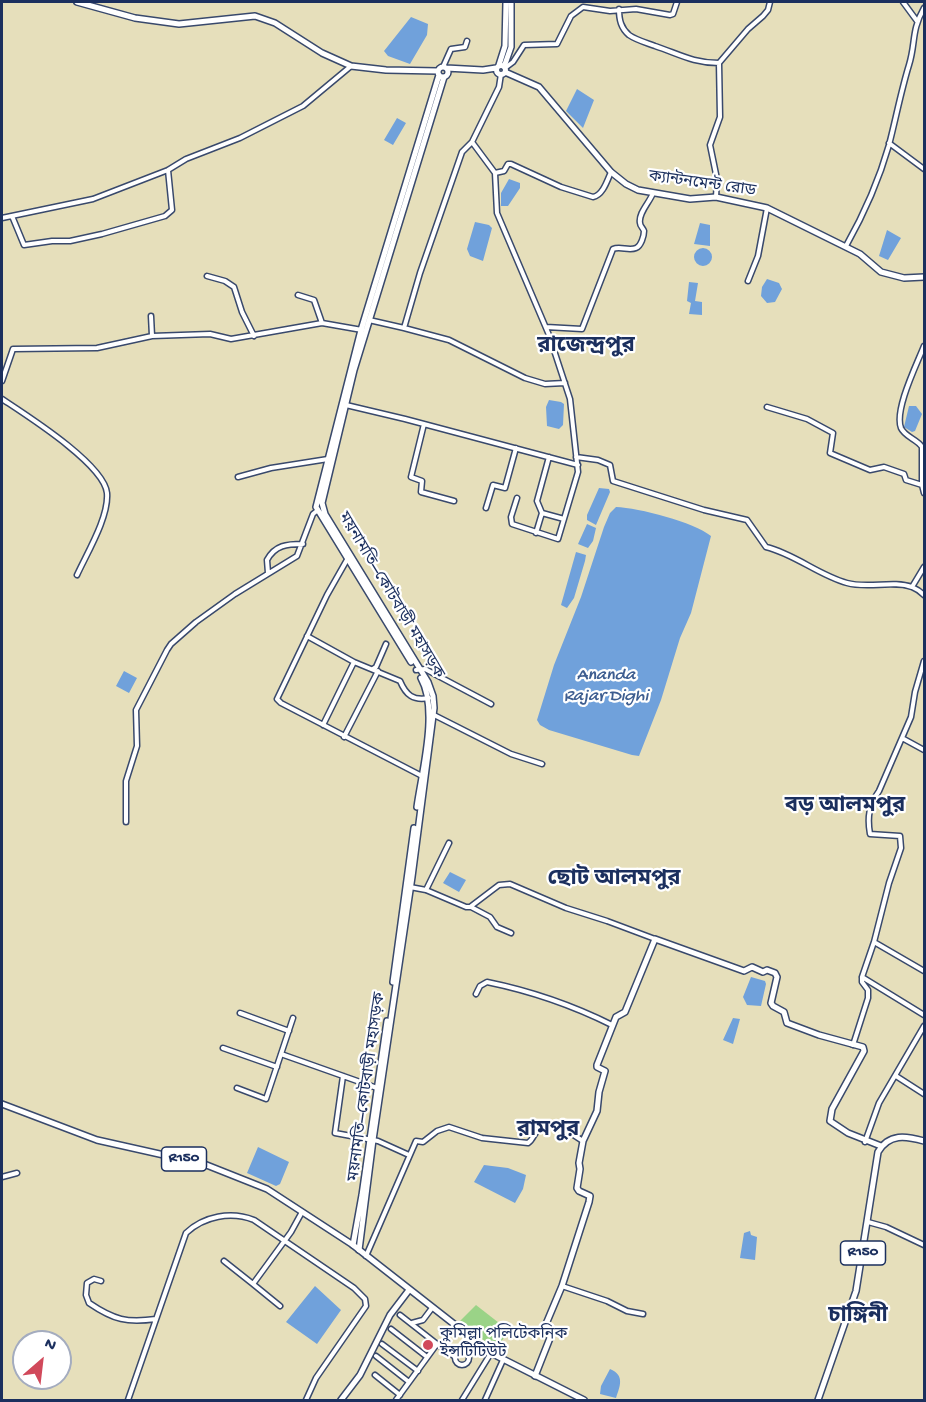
<!DOCTYPE html>
<html>
<head>
<meta charset="utf-8">
<style>
	body { margin:0 }
	#map { position:relative; width:926px; height:1402px; overflow:hidden; background:#e6dfbb; font-family:"Gochi Hand",sans-serif }
	canvas { display:block }
	.frame { position:absolute; inset:0; border:3px solid #1b2f5e; pointer-events:none }
	.north { position:absolute; left:12px; top:1330px; width:60px; height:60px; box-sizing:border-box; background:#fff; border:2px solid #a4acbf; border-radius:50%; rotate:28deg; font-size:16px; font-weight:700; line-height:24px; text-align:center; color:#1b2f5e }
	.north::after { content:''; display:block; margin:auto; width:21px; height:27px; background:#d1495b; clip-path:polygon(50% 0,100% 100%,50% 72%,0 100%) }
</style>
</head>
<body>
<div id="map">
<canvas width="926" height="1402"></canvas>
<div class="frame"></div>
<div class="north">N</div>
</div>
<script>
const g = document.querySelector('canvas').getContext('2d');
g.lineJoin = 'round';
function fill(path, color) { g.fillStyle = color; g.fill(path, 'evenodd'); }
function strokePath(path, color, width, dash) { g.strokeStyle = color; g.lineWidth = width; g.lineCap = dash ? 'butt' : 'round'; g.setLineDash(dash || []); g.stroke(path); }
function drawText(font, color, halo, rows, align = 'center') {
  g.font = font + ' "Gochi Hand","Noto Sans Bengali",sans-serif'; g.lineWidth = 4.5; g.setLineDash([]); g.textBaseline = 'middle'; g.strokeStyle = halo; g.fillStyle = color; for (const [text, x, y, turn = 0] of rows) {
    g.save(); g.translate(x, y); g.rotate((+turn || 0) * Math.PI / 180); g.textAlign = isNaN(turn) ? turn : align; if (halo) g.strokeText(text, 0, 0); g.fillText(text, 0, 0); g.restore();
  }
}
fill(new Path2D(`
	M 476,1305 L 508,1330 L 497,1350 L 459,1322 Z`), '#9ad387');
fill(new Path2D(`
	M 411,17 L 428,24 L 427,35 L 410,64 L 388,56 L 384,51 Z
	M 577,89 L 594,100 L 583,128 L 566,111 Z
	M 397,118 L 406,123 L 393,145 L 384,140 Z
	M 509,179 L 520,183 L 520,188 L 508,206 L 501,206 L 501,193 Z
	M 475,222 L 489,225 L 492,228 L 483,261 L 470,256 L 467,249 Z
	M 700,223 L 710,225 L 710,246 L 694,244 Z
	M 887,230 L 901,238 L 888,260 L 879,256 Z
	M694 257a9 9 0 1 1 18 0a9 9 0 1 1-18 0Z
	M 767,279 L 779,283 L 782,289 L 775,302 L 767,303 L 761,296 L 762,287 Z
	M 689,282 L 698,283 L 695,301 L 702,302 L 702,315 L 689,314 L 691,303 L 687,301 Z
	M 549,400 L 561,402 L 564,404 L 563,425 L 559,429 L 547,426 L 546,407 Z
	M 909,406 L 916,406 L 922,414 L 915,431 L 912,432 L 904,427 Z
	M 599,488 L 609,489 L 610,492 L 596,525 L 587,520 L 587,515 Z
	M 616,507 C 639,508 694,522 711,536 L 691,613 L 680,638 L 661,700 L 639,756 L 632,755 L 549,730 L 540,725 L 537,720 L 554,665 L 581,597 L 604,527 L 610,513 Z
	M 587,524 L 596,528 L 593,541 L 588,548 L 578,544 Z
	M 576,552 L 586,555 L 585,561 L 574,598 L 567,608 L 561,605 Z
	M 124,671 L 137,678 L 129,693 L 116,686 Z
	M 450,872 L 466,880 L 459,892 L 443,883 Z
	M 751,977 L 765,981 L 766,984 L 761,1006 L 747,1005 L 743,997 Z
	M 733,1018 L 740,1019 L 733,1044 L 723,1040 Z
	M 258,1147 L 289,1162 L 280,1184 L 276,1186 L 247,1173 Z
	M 484,1165 L 508,1168 L 526,1175 L 523,1189 L 515,1203 L 474,1182 Z
	M 750,1231 L 751,1235 L 757,1237 L 755,1260 L 740,1258 L 744,1233 Z
	M 315,1286 L 341,1310 L 317,1344 L 286,1322 Z
	M 610,1369 C 625,1375 620,1386 616,1398 L 600,1394 L 601,1386 Z`), '#70a1db');
const minor = new Path2D(`
	M 903,2 L 917,21
	M 619,9 C 619,20 621,28 629,35 C 636,40 647,43 655,46 C 679,54 693,63 719,63 L 748,29 L 763,16 L 768,10 L 770,2
	M 443,67 L 451,49 L 465,47 L 467,41
	M 505,68 L 513,62 L 524,45 L 557,44 L 571,16 L 583,7 L 610,11 L 636,9 L 670,15 L 673,14 L 677,2
	M 501,74 L 499,87 L 472,142 L 495,173 L 497,213 L 549,335 L 570,399 L 578,472 L 558,539 L 512,524 L 511,517 L 517,498
	M 889,143 L 924,169
	M 495,173 L 504,171 L 508,164 L 511,164 L 561,187 L 593,197 C 603,195 607,181 611,172
	M 716,197 L 717,179 L 710,145 L 720,117 L 719,63
	M 12,216 L 24,245 L 52,241 L 70,241 L 102,234 L 165,216 L 172,210 L 168,170
	M 2,218 L 93,199 L 168,170 L 186,159 L 240,138 L 303,106 L 351,66
	M 846,246 C 864,214 879,180 889,145 C 896,118 901,91 909,65 C 916,42 911,31 924,8
	M 207,276 L 225,281 L 234,287 L 242,312 L 254,336
	M 748,281 L 758,256 L 767,208
	M 298,295 L 314,300 L 322,323
	M 151,316 L 152,336
	M 369,320 L 404,328 L 420,273 L 462,152 L 472,142
	M 546,327 L 582,329 L 613,249 C 620,246 629,251 636,248 C 641,246 644,236 644,231 C 643,228 640,226 640,223 C 638,213 650,202 653,193
	M 404,328 L 449,340 L 525,378 L 545,384 L 565,383
	M 924,346 C 917,364 894,410 901,428 C 905,437 917,439 922,447 L 922,485 L 924,493
	M 2,381 L 13,349 L 97,348 L 152,336 L 210,334 L 231,339 L 322,323 L 362,330
	M 2,399 C 26,415 104,464 107,493 C 109,517 87,553 77,575
	M 346,405 L 405,419 L 578,465
	M 767,407 L 807,419 L 833,433 L 830,453 L 870,470 L 884,467 L 904,474 L 906,480 L 922,485
	M 424,424 L 411,477 L 422,481 L 421,492 L 454,501
	M 576,457 L 598,460 L 610,465 L 613,481 L 704,510 L 747,520 L 766,547 C 795,554 818,575 847,583 C 868,589 893,580 912,587 C 917,589 921,592 924,595
	M 238,477 L 271,468 L 328,459
	M 486,508 L 493,485 L 505,488 L 516,448
	M 542,513 L 537,501 L 549,457
	M 536,533 L 542,513 L 564,519
	M 348,558 L 327,595 L 277,699 L 281,703 L 422,776
	M 268,573 L 267,560 C 275,545 287,544 303,544
	M 912,587 L 924,567
	M 307,636 L 354,662 L 400,681 C 406,695 413,701 429,698
	M 373,669 L 376,667 L 386,644
	M 416,670 L 425,669 L 491,704
	M 434,715 L 511,754 L 542,764
	M 323,725 L 354,662
	M 344,737 L 378,671
	M 902,738 L 924,750
	M 126,822 L 126,781 L 137,746 L 136,710 L 167,650 L 171,644 L 196,622 L 235,594 L 297,556 L 313,514 L 318,510
	M 410,887 L 426,890 L 466,907 L 470,907 L 499,885 L 510,884 L 566,908 L 607,921 L 655,939
	M 426,890 L 449,843
	M 471,907 L 490,917 L 497,927 L 511,933
	M 874,942 L 889,883 L 901,848 L 900,836 L 870,834 C 867,817 869,805 879,791 L 911,717 L 915,692 L 924,661
	M 862,977 L 924,1015
	M 476,994 L 480,986 L 487,982 C 531,991 572,1005 612,1025
	M 240,1013 L 289,1031
	M 853,1045 L 868,998 L 868,990 L 862,982 L 862,977 L 874,942 L 924,971
	M 223,1048 L 277,1067
	M 281,1054 L 377,1088
	M 343,1076 L 335,1133 L 378,1141 L 409,1155
	M 896,1076 L 924,1094
	M 237,1088 L 266,1099 L 293,1018
	M 865,1142 L 879,1103 L 924,1026
	M 353,1163 L 357,1138
	M 2,1177 L 17,1173
	M 868,1222 L 886,1227 L 924,1245
	M 366,1256 L 416,1141 L 423,1142 L 437,1131 L 449,1127 L 482,1138 L 528,1143 C 534,1139 534,1132 540,1128 C 553,1118 571,1134 583,1141
	M 224,1261 L 253,1284 L 291,1232 L 302,1212
	M 101,1281 L 94,1279 L 87,1283 L 86,1295 L 89,1303 C 114,1320 127,1323 156,1319
	M 253,1284 L 280,1306
	M 562,1286 L 607,1301 L 627,1311 L 643,1314
	M 400,1315 L 437,1344
	M 412,1323 L 423,1320 L 432,1308
	M 391,1329 L 427,1357
	M 382,1344 L 418,1371
	M455 1358a7 7 0 1 1 14 0a7 7 0 1 1-14 0Z
	M 466,1352 L 474,1340
	M 376,1356 L 409,1382
	M 375,1375 L 400,1395
	M 128,1400 L 186,1233 C 204,1216 231,1211 254,1220 L 354,1288 L 365,1299 L 366,1306 L 316,1378 L 306,1400
	M 396,1400 L 437,1344 L 455,1357
	M 462,1400 L 491,1353
	M 485,1400 L 503,1360`);
const secondary = new Path2D(`
	M 77,2 L 135,18 L 179,24 L 255,16 L 275,23 L 322,53 L 351,66 L 386,70 L 438,71
	M 499,65 L 505,46 L 506,2
	M496.5 70a4.5 4.5 0 1 1 9 0a4.5 4.5 0 1 1-9 0Z
	M 504,67 L 511,47 L 511,2
	M438 72a5 5 0 1 1 10 0a5 5 0 1 1-10 0Z
	M 446,68 L 483,70 L 496,68
	M 505,72 L 539,87 L 611,172 L 626,184 L 638,190 L 690,199 L 716,197 L 767,208 L 860,254 L 881,272 L 904,278 L 924,277
	M 411,662 L 316,507 L 361,330 L 439,75
	M 417,807 C 422,771 439,710 421,678
	M 393,982 L 414,828
	M 353,1245 L 362,1195 L 387,1021
	M 359,1250 L 373,1140 L 412,877 L 434,708 L 433,696 L 428,682 L 325,514 L 322,503 L 354,370 L 444,77
	M 535,1376 L 550,1338 L 546,1324 L 562,1286 L 589,1202 L 590,1196 L 579,1191 L 577,1188 L 580,1169 L 579,1163 L 583,1141 L 597,1111 L 599,1092 L 605,1071 L 597,1067 L 597,1065 L 616,1017 L 625,1012 L 655,939 L 744,971 L 752,967 L 763,972 L 767,970 L 775,973 L 777,977 L 771,1003 L 773,1006 L 784,1012 L 787,1023 L 819,1035 L 863,1047 L 864,1051 L 832,1109 L 830,1121 L 848,1133 L 881,1146
	M 341,1400 L 360,1375 L 390,1315 L 409,1290`);
const primary = new Path2D(`
	M 2,1104 L 97,1140 L 204,1164 L 267,1189 L 353,1245 L 491,1353 L 584,1400
	M 818,1400 L 856,1291 L 878,1152 C 889,1133 906,1136 924,1141`);
strokePath(minor, '#39496c', 7);
strokePath(secondary, '#39496c', 8);
strokePath(primary, '#39496c', 8);
strokePath(minor, '#fff', 4);
strokePath(secondary, '#fff', 5);
strokePath(primary, '#fff', 5);
for (const [x, y, r, color] of [
	[428,1345,6,"#d1495b"]
]) { const dot = new Path2D(); dot.arc(x, y, r, 0, 2 * Math.PI); g.fillStyle = color; g.fill(dot); strokePath(dot, '#fff', 2); }
for (const [x, y, w] of [
	[184,1159,45],
	[863,1253,45]
]) { const box = new Path2D(); box.roundRect(x - w / 2, y - 12, w, 24, 4.5); g.fillStyle = '#fff'; g.fill(box); strokePath(box, '#1b2f5e', 1.5); }
drawText('bold 15px', '#1b2f5e', null, [
	["R150",184,1159],
	["R150",863,1253]
]);
drawText('16px', '#1b2f5e', '#fff', [
	["ক্যান্টনমেন্ট রোড",702,185,8],
	["ময়নামতি–কোটবাড়ী মহাসড়ক",390,596,59],
	["ময়নামতি–কোটবাড়ী মহাসড়ক",368,1087,-82]
]);
drawText('16px', '#1b2f5e', '#fff', [
	["কুমিল্লা পলিটেকনিক",440,1336],
	["ইন্সটিটিউট",440,1354]
], 'left');
drawText('italic 18px', '#3d5d90', '#fff', [
	["Ananda",606,676],
	["Rajar Dighi",606,697]
]);
drawText('bold 22px', '#1b2f5e', '#fff', [
	["রাজেন্দ্রপুর",586,348],
	["বড় আলমপুর",845,808],
	["ছোট আলমপুর",614,881],
	["রামপুর",548,1132],
	["চাঙ্গিনী",858,1318]
]);
</script>
</body>
</html>
